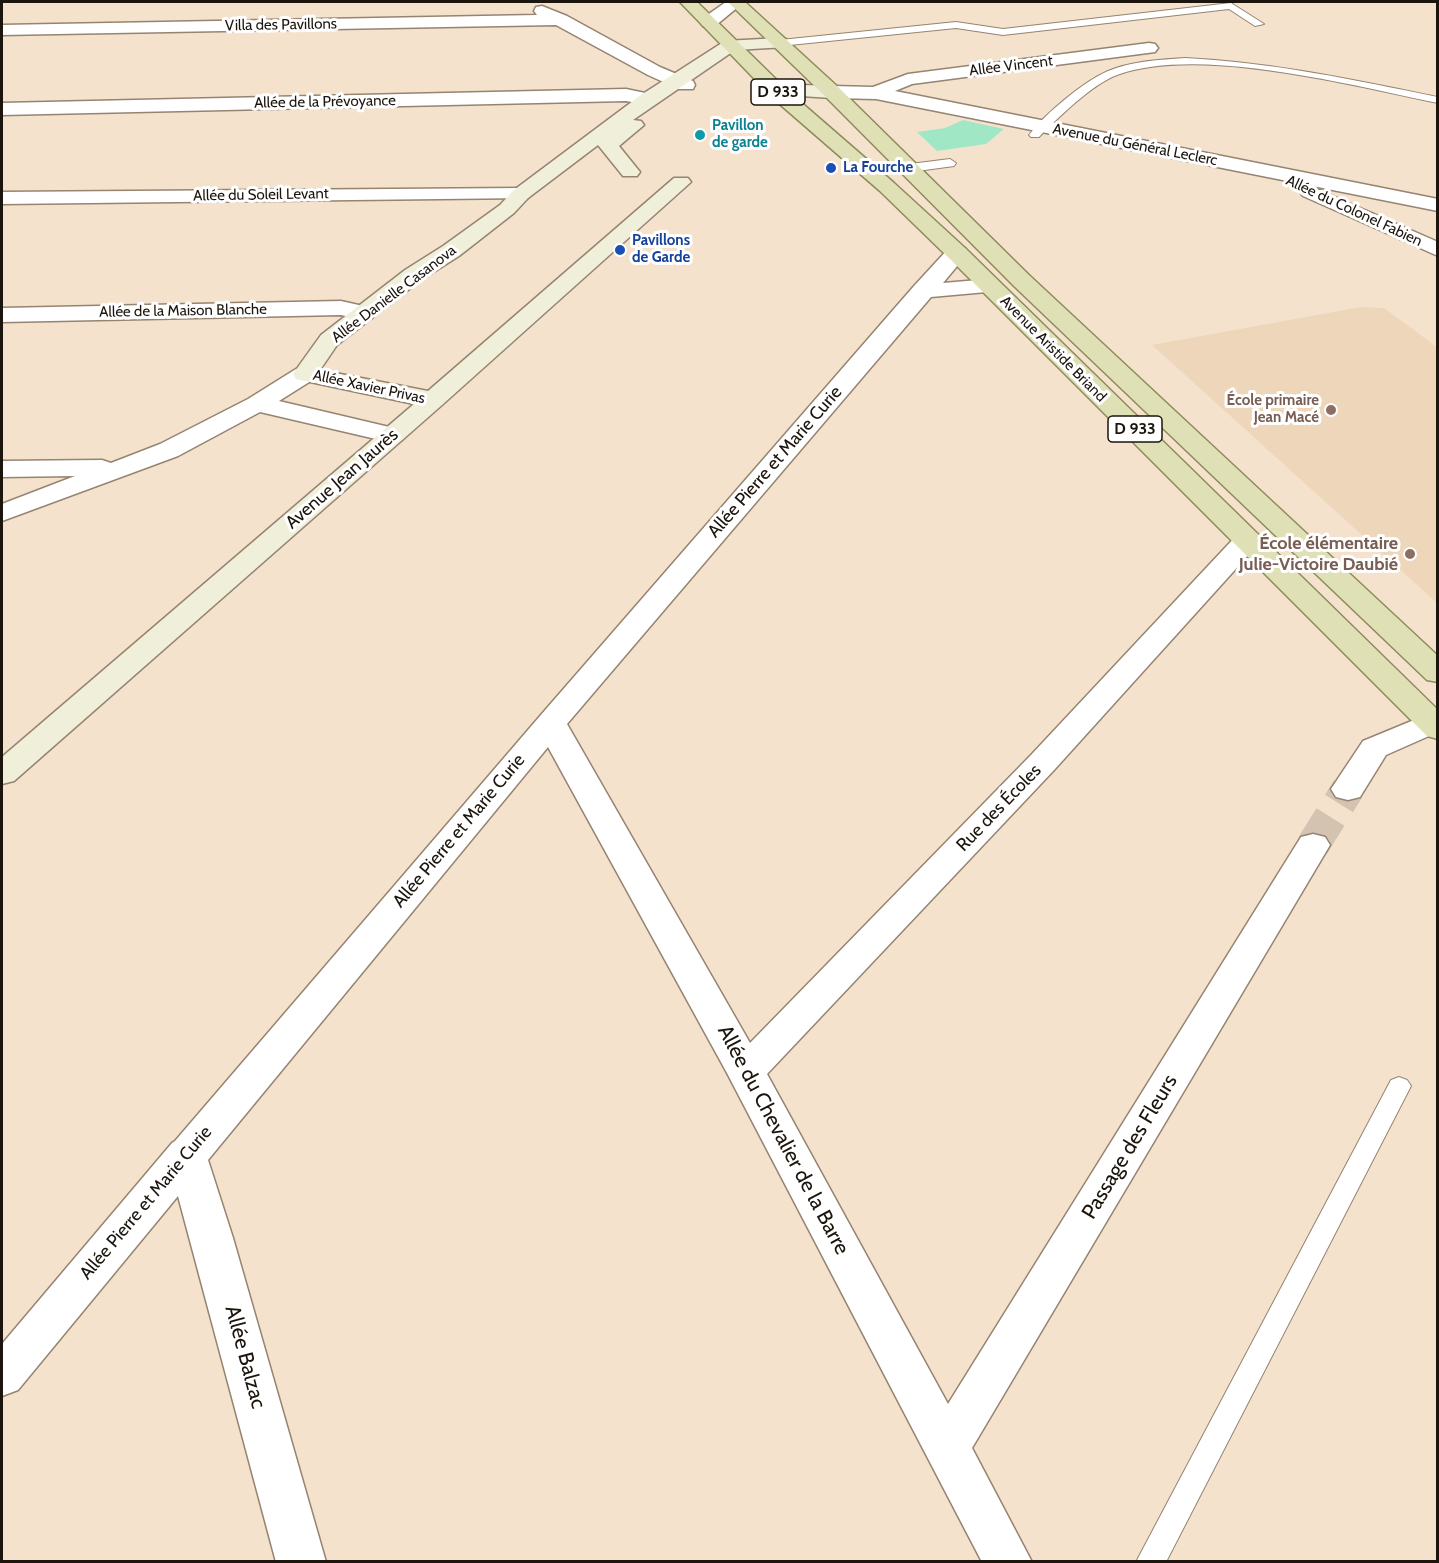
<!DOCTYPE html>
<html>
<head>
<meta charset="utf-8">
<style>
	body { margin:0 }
	#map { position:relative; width:1439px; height:1563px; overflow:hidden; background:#f5e2cd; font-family:Cabin,sans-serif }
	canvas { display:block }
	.frame { position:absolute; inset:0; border:3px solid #1b150d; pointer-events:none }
</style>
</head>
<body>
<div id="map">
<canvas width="1439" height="1563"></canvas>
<div class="frame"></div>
</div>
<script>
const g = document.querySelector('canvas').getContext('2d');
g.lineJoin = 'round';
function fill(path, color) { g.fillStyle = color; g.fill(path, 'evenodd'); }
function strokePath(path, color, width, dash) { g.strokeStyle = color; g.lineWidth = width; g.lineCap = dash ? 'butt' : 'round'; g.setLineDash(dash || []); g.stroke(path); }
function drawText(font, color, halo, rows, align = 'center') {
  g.font = font + ' Cabin,sans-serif'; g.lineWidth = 6; g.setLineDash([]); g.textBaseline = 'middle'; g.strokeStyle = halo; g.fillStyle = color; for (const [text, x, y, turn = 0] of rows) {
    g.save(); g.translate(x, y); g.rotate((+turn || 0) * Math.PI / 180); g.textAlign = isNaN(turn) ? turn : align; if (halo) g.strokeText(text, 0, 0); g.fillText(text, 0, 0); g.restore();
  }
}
fill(new Path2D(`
	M 1361,307 L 1384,308 L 1437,347 L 1437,603 L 1152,345 Z`), '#eed6bb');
fill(new Path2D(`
	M 963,120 L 1004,129 L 986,144 L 937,151 L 917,132 L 945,128 Z`), '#a0e7c5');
strokePath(new Path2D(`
	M 1313,845 L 1348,789`), '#d4c3b0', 33, [33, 16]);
const lane = new Path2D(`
	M 1231,3 L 1264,24 L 1255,26 L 1229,9 L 1003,35 L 956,28 L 780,46 L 775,43 L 780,40 L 956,22 L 1003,29 Z
	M 1185,58 C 1271,62 1354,80 1438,97 L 1438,103 C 1352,86 1200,45 1117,75 C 1091,85 1059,117 1039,137 L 1031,137 L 1029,135 C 1046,113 1083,82 1108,71 C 1132,61 1159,60 1185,58 Z
	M 950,159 L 956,163 L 954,166 L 910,172 L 904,168 L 910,164 Z
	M 1399,1077 L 1407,1080 L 1411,1086 L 1166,1562 L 1136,1562 L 1391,1080 Z`);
const street = new Path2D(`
	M 726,2 L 744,2 L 715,26 L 703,26 L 700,22 L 703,18 Z
	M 542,6 L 567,16 L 660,67 L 693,81 L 695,85 L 693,89 L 679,89 L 648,75 L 556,25 L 2,35 L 2,25 L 537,15 L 534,11 L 536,7 Z
	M 1149,43 L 1155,44 L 1158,48 L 1155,52 L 912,84 L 895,91 L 1438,199 L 1438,211 L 876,99 L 832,98 L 825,96 L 823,92 L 825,88 L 832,86 L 873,87 L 908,74 Z
	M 626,89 L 655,95 L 657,99 L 655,103 L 648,105 L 626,101 L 2,115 L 2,103 Z
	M 1310,186 L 1438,242 L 1438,256 L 1303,196 L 1300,192 L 1303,188 Z
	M 521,188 L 528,190 L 531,194 L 528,198 L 2,204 L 2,192 Z
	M 957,246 L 965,248 L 968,253 L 943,283 L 990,279 L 998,281 L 1001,286 L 998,291 L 931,297 L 567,724 L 750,1043 L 1031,755 L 1237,535 L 1247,533 L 1257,535 L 1261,541 L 1055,769 L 767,1074 L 948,1404 L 1301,837 L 1313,834 L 1325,837 L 1330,845 L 972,1448 L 1032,1562 L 982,1562 L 727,1073 L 548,747 L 208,1160 L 233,1238 L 326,1562 L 276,1562 L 178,1196 L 18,1390 L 2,1396 L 2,1344 L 172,1143 L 175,1141 L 540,716 L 914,286 L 949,248 Z
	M 341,301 L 372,308 L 376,313 L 372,318 L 364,320 L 341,315 L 2,322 L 2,308 Z
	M 305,367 L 314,369 L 317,374 L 314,379 L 279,401 L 402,430 L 406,435 L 402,440 L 393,443 L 260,412 L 178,456 L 2,521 L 2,504 L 75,476 L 2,477 L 2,461 L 102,460 L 111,463 L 160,444 L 248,399 L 296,369 Z
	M 1431,713 L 1438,715 L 1438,732 L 1386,755 L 1360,797 L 1348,800 L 1336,797 L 1331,789 L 1363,741 Z`);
const secondary = new Path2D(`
	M 780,38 L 786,39 L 789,43 L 786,47 L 735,50 L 633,120 L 641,121 L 644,125 L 619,146 L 640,172 L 637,176 L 623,176 L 598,145 L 528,198 L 514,213 L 459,256 L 421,280 L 337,345 L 320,370 L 428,391 L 674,178 L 688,178 L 691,182 L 442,405 L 14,781 L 2,784 L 2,757 L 414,404 L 296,379 L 293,374 L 321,335 L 405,270 L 443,246 L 500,205 L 514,190 L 641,95 L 725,41 Z
	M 776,84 L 832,86 L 839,88 L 841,92 L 839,96 L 832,98 L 769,94 L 767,90 L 769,86 Z`);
const primary = new Path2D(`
	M 680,2 L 697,2 L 789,92 L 894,183 L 965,248 L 1438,710 L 1438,739 L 1427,736 L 949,258 L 880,191 L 775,100 Z
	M 728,2 L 745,2 L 839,88 L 1030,276 L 1438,656 L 1438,682 L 1427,680 L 1014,286 L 825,96 Z`);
strokePath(lane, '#958471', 2);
strokePath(street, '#958471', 3);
strokePath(secondary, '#958471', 3);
strokePath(primary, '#8c8b5a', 3);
fill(lane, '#fff');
fill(street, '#fff');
fill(secondary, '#efefda');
fill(primary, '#dfe0b5');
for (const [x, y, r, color] of [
	[700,135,6,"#0f9aa8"],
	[831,168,6,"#1a4fb4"],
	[620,250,6,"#1a4fb4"],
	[1331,410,6,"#8d6e63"],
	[1410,554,6,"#8d6e63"]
]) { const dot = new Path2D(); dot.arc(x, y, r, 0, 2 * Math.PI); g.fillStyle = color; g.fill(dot); strokePath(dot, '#fff', 2); }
drawText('15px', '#1b150d', '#fff', [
	["Villa des Pavillons",281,25,-1],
	["Allée Vincent",1011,66,-7],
	["Allée de la Prévoyance",325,102,-1],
	["Avenue du Général Leclerc",1135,145,11],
	["Allée du Soleil Levant",261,195,-1],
	["Allée du Colonel Fabien",1354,211,25],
	["Allée Danielle Casanova",394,294,-37],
	["Allée de la Maison Blanche",183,311,-1],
	["Avenue Aristide Briand",1053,349,45],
	["Allée Xavier Privas",369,387,12]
]);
drawText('bold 15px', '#0d838f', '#fff', [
	["Pavillon",712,126],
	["de garde",712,143]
], 'left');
drawText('bold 15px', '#164399', '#fff', [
	["La Fourche",843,168],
	["Pavillons",632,241],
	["de Garde",632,258]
], 'left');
drawText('bold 15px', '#785e54', '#fff', [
	["École primaire",1319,401],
	["Jean Macé",1319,418]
], 'right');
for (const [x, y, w] of [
	[778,92,54],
	[1135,429,54]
]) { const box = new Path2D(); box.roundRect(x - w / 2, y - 13, w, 26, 4.5); g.fillStyle = '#fff'; g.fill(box); strokePath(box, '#1b150d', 1.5); }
drawText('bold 16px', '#1b150d', null, [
	["D 933",778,92],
	["D 933",1135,429]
]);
drawText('18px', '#1b150d', '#fff', [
	["Allée Pierre et Marie Curie",775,462,-49],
	["Avenue Jean Jaurès",342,479,-41],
	["Rue des Écoles",999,808,-46],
	["Allée Pierre et Marie Curie",459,831,-50],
	["Allée Pierre et Marie Curie",146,1203,-50]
]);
drawText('bold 18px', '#785e54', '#fff', [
	["École élémentaire",1398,544],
	["Julie-Victoire Daubié",1398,565]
], 'right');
drawText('21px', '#1b150d', '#fff', [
	["Allée du Chevalier de la Barre",783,1140,62],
	["Passage des Fleurs",1130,1147,-59],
	["Allée Balzac",245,1357,75]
]);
</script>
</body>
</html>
